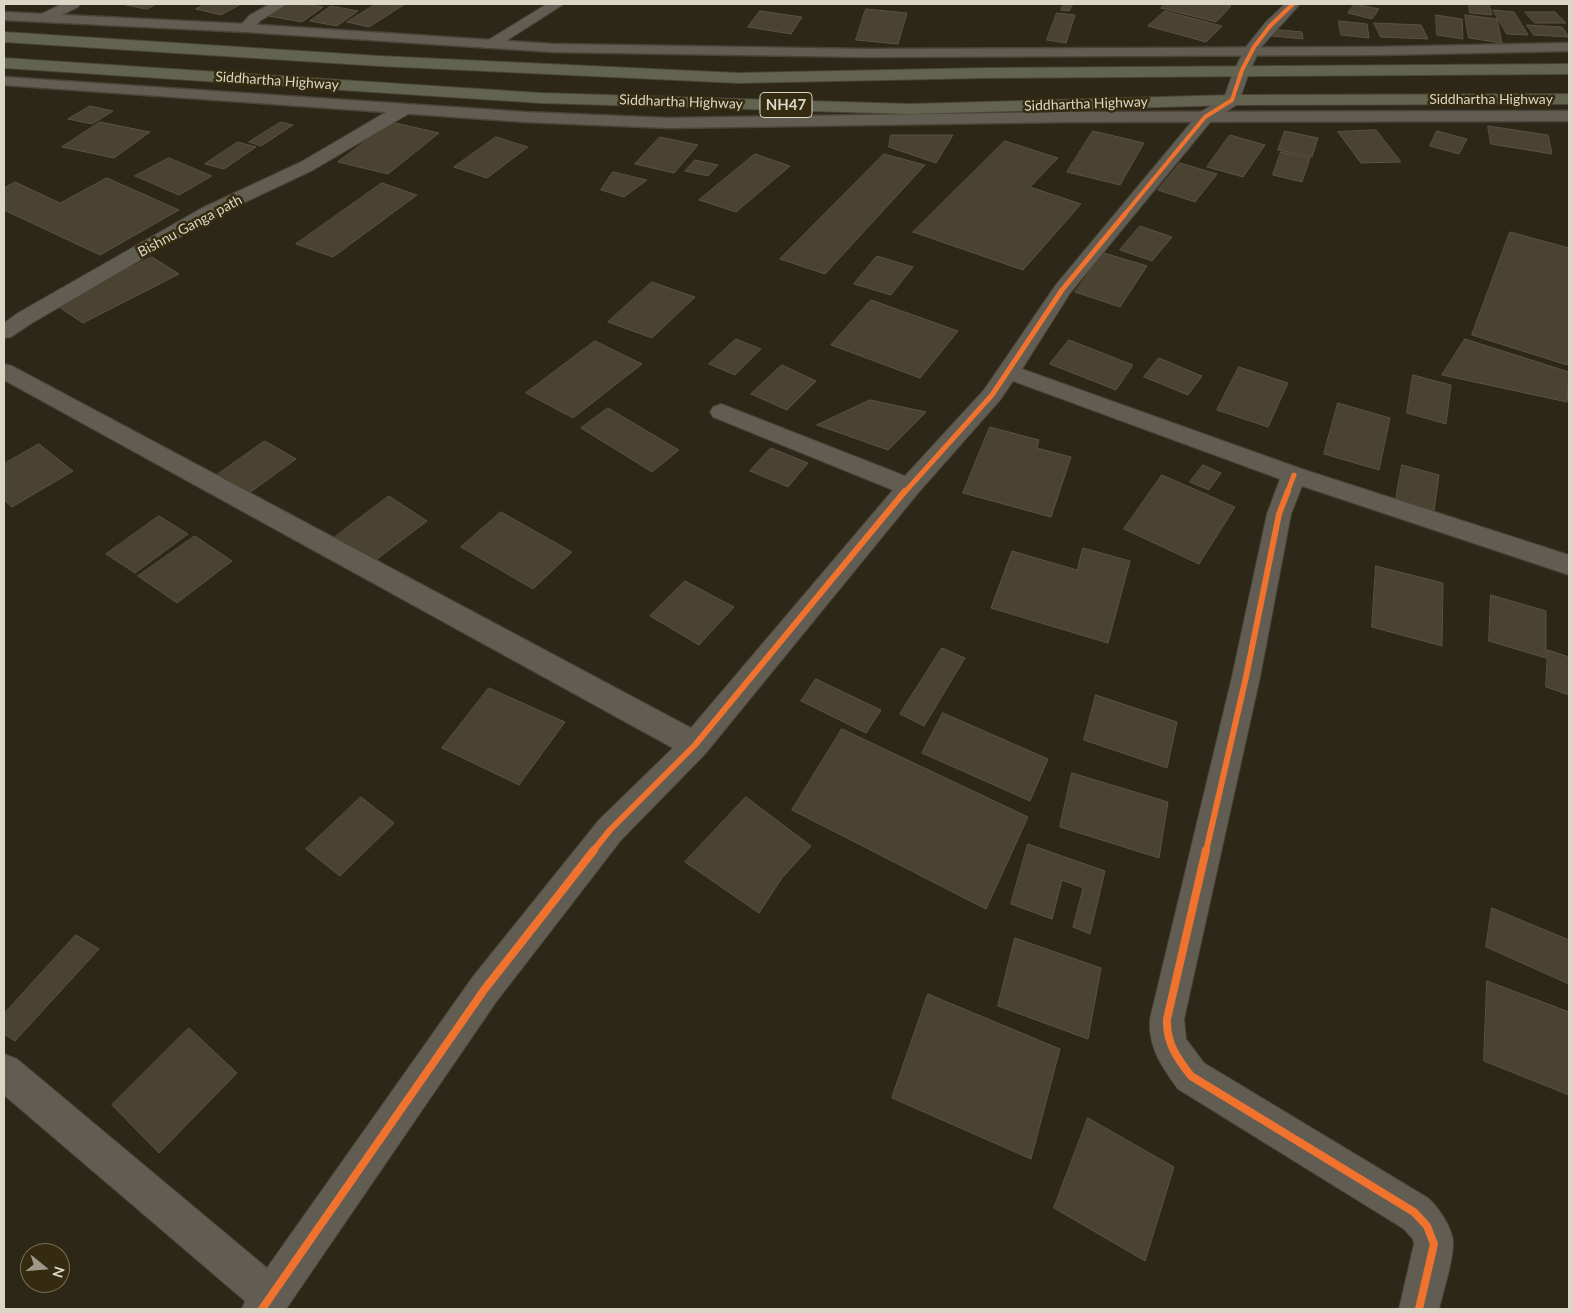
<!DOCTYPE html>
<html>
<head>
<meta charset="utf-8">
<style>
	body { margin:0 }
	#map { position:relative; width:1573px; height:1313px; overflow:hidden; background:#2d2718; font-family:Lato,sans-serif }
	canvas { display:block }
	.frame { position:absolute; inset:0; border:5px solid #dcd6c7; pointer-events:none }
	.north { position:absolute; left:20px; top:1243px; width:50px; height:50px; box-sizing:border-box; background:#352b10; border:1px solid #786f59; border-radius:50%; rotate:107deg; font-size:14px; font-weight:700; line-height:20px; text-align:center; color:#dcd6c7 }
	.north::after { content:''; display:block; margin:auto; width:18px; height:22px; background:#9f998a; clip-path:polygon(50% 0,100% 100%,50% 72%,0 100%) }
</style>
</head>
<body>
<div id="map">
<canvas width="1573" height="1313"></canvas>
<div class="frame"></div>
<div class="north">N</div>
</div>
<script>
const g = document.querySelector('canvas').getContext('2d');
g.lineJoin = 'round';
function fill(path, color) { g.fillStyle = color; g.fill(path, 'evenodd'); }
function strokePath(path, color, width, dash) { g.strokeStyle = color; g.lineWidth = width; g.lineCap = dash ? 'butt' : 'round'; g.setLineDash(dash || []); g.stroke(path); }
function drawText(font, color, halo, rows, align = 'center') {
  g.font = font + ' Lato,sans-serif'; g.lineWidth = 5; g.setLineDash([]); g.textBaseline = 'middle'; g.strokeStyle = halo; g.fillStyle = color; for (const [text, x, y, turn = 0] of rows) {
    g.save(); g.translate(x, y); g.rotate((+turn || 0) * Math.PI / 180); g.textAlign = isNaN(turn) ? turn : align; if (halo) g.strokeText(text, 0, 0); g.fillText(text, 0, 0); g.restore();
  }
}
const building = new Path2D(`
	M 122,4 L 156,4 L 147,9 Z
	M 206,4 L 241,4 L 221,15 L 196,9 Z
	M 287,4 L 305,4 L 323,7 L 302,22 L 269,16 Z
	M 376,4 L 405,4 L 369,27 L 347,22 Z
	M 1064,4 L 1073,4 L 1069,11 L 1061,10 Z
	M 1165,4 L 1223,4 L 1231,6 L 1216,22 L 1161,8 Z
	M 1355,4 L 1379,9 L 1372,19 L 1348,13 Z
	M 1469,4 L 1489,4 L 1492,15 L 1470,13 Z
	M 331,6 L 358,11 L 337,26 L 310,21 Z
	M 866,9 L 907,13 L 898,44 L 856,40 Z
	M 1493,10 L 1514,12 L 1528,35 L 1507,34 Z
	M 760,11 L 802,17 L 791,34 L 748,27 Z
	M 1165,11 L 1222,26 L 1206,42 L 1148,26 Z
	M 1525,12 L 1555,12 L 1566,23 L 1535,23 Z
	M 1057,13 L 1075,15 L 1066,43 L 1047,40 Z
	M 1436,15 L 1462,19 L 1463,39 L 1437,35 Z
	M 1465,15 L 1497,19 L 1502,43 L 1469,38 Z
	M 1339,21 L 1367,24 L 1369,38 L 1341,35 Z
	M 1374,23 L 1421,25 L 1428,39 L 1381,37 Z
	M 1527,25 L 1562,27 L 1569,37 L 1534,35 Z
	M 1271,29 L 1302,32 L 1303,39 L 1272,36 Z
	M 90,106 L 113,111 L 92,124 L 68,119 Z
	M 100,122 L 150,132 L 114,158 L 62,147 Z
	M 281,122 L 293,125 L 261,146 L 249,142 Z
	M 391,122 L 439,133 L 388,174 L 338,162 Z
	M 1488,126 L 1548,135 L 1552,154 L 1491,144 Z
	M 1376,130 L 1401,162 L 1361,163 L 1338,132 Z
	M 1093,131 L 1144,143 L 1120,185 L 1067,172 Z
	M 1285,131 L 1318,138 L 1312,157 L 1278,150 Z
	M 1437,131 L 1467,139 L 1459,154 L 1430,146 Z
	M 891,135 L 953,135 L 936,163 L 889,147 Z
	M 1230,135 L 1265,145 L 1243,177 L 1207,167 Z
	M 496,137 L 528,147 L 487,178 L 454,167 Z
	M 660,137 L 698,145 L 674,173 L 635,164 Z
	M 1005,141 L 1058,158 L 1030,187 L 1081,204 L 1023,270 L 913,232 Z
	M 238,142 L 256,147 L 224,169 L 205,164 Z
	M 1281,152 L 1310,158 L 1302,182 L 1273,175 Z
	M 755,154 L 790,166 L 736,212 L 699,200 Z
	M 884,154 L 925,165 L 825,274 L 780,259 Z
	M 169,158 L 212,176 L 179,195 L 135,176 Z
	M 695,160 L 718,165 L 708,176 L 685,171 Z
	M 1180,163 L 1217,174 L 1195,202 L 1158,190 Z
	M 613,172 L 647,180 L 624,197 L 601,190 Z
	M 107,178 L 179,210 L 100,255 L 4,210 L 4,188 L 15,182 L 60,203 Z
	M 382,183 L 417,195 L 333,257 L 296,244 Z
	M 1140,226 L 1172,237 L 1152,261 L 1120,250 Z
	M 1510,232 L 1569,248 L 1569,357 L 1567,365 L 1472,335 Z
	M 1104,253 L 1147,266 L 1120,307 L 1075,292 Z
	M 877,256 L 913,267 L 891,295 L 854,284 Z
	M 152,257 L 179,274 L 83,323 L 56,305 Z
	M 652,282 L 695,297 L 652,338 L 608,322 Z
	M 871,300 L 958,331 L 920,378 L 831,345 Z
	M 736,339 L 761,349 L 735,375 L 709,364 Z
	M 1465,339 L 1569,372 L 1567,402 L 1442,375 Z
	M 1069,340 L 1133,365 L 1116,390 L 1050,364 Z
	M 595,341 L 642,364 L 573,418 L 526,393 Z
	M 1159,358 L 1202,376 L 1188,395 L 1144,377 Z
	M 782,365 L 816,381 L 787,410 L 751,394 Z
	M 1239,367 L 1288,383 L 1268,427 L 1217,410 Z
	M 1413,375 L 1451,385 L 1446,424 L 1407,413 Z
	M 870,400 L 926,412 L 888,450 L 817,425 Z
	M 1338,403 L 1390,418 L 1379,470 L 1324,454 Z
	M 608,408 L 679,450 L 652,472 L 581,428 Z
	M 990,427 L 1039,440 L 1037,448 L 1071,457 L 1051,517 L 963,493 Z
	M 265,441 L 296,459 L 245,496 L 214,477 Z
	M 39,444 L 73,471 L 12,507 L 4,500 L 4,464 Z
	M 771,448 L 808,463 L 788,487 L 750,471 Z
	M 1203,465 L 1221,473 L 1209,490 L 1190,482 Z
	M 1402,465 L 1439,475 L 1434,511 L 1396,499 Z
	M 1162,475 L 1235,507 L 1199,564 L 1124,529 Z
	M 389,496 L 427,521 L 368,566 L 331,540 Z
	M 501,512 L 572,552 L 533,589 L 461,547 Z
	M 159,516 L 188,534 L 135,573 L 106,554 Z
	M 195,536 L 232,561 L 177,603 L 138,576 Z
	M 1083,548 L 1130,561 L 1108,643 L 991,608 L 1012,551 L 1077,570 Z
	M 1376,566 L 1443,583 L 1442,646 L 1372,627 Z
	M 685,581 L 734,607 L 699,645 L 650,616 Z
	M 1491,595 L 1546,611 L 1546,658 L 1489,641 Z
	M 942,648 L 965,658 L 924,726 L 900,714 Z
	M 1548,650 L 1569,657 L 1569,695 L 1546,687 Z
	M 816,679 L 881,710 L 866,733 L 801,701 Z
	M 489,688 L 565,722 L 519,785 L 442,748 Z
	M 1096,695 L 1177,722 L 1167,768 L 1084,740 Z
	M 943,713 L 1048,759 L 1030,801 L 922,753 Z
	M 842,729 L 1028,817 L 986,909 L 792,810 Z
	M 1072,773 L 1168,802 L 1159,858 L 1060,827 Z
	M 361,797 L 394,823 L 340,876 L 306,849 Z
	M 746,797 L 811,846 L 782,878 L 759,913 L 685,862 Z
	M 1028,844 L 1105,871 L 1090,934 L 1073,927 L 1083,888 L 1062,880 L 1052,919 L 1011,904 Z
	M 1492,908 L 1569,940 L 1569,984 L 1486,947 Z
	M 76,935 L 99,949 L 15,1041 L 4,1034 L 4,1014 Z
	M 1015,938 L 1101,968 L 1088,1039 L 998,1006 Z
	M 1487,981 L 1569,1012 L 1569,1095 L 1484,1061 Z
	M 928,994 L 1060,1049 L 1031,1159 L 892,1098 Z
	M 189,1028 L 237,1073 L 159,1153 L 112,1105 Z
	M 1088,1118 L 1174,1167 L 1145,1261 L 1054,1208 Z`);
fill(building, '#4b4331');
strokePath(building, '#595247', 1);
const service = new Path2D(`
	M 4,12 L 246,24 L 553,44 L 867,49 L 1377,47 L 1569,43 L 1569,51 L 1377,55 L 867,57 L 553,52 L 246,32 L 4,20 Z
	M 4,77 L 525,112 L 668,118 L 1067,112 L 1569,111 L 1569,121 L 1067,122 L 668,128 L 525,122 L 4,85 Z`);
const minor = new Path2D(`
	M 62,4 L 80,4 L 78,7 L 49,21 L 39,21 L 37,18 L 39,15 Z
	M 270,4 L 287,4 L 260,21 L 251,31 L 241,31 L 238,28 L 250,15 Z
	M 547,4 L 564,4 L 495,48 L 485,48 L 482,45 L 485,42 Z
	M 404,104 L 410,105 L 412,109 L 410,113 L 313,170 L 216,216 L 32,323 L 11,337 L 4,338 L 4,323 L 18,313 L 202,208 L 301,162 L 398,105 Z
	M 1205,112 L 1211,113 L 1213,117 L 1211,121 L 1070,293 L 1022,369 L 1302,469 L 1569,555 L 1569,575 L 1302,486 L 1291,514 L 1260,677 L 1184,1019 L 1186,1039 L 1204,1063 L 1428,1198 C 1439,1208 1454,1230 1453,1245 C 1453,1261 1443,1292 1439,1309 L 1399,1309 L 1414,1244 L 1413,1239 L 1404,1229 L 1178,1089 C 1162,1067 1148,1047 1150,1019 L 1232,677 L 1267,514 L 1280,479 L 1013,381 L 1000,400 L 918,493 L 705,754 L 621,840 L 496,1002 L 286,1309 L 242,1309 L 245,1301 L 4,1095 L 4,1054 L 17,1059 L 267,1268 L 472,978 L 599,820 L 673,748 L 4,380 L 4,364 L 12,366 L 691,728 L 893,490 L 713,417 L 710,412 L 713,407 L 721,404 L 729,407 L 905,476 L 984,390 L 1055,286 L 1199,113 Z`);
const tertiary = new Path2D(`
	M 1285,4 L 1300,4 L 1261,47 L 1250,70 L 1238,104 L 1211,121 L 1199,121 L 1197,117 L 1199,113 L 1224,98 L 1234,70 L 1246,47 L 1265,23 Z`);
const trunk = new Path2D(`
	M 4,32 L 379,56 L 738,73 L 985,68 L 1569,64 L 1569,74 L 985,78 L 738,83 L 379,66 L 4,42 Z
	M 4,58 L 541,93 L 910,104 L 1232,95 L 1569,94 L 1569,104 L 1232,105 L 910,114 L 541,103 L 4,68 Z`);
strokePath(service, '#494338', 3);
strokePath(minor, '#494338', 2);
strokePath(tertiary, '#494338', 2);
strokePath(trunk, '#494338', 2);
fill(service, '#625d52');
fill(minor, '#625d52');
fill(tertiary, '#625d52');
fill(trunk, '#626450');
strokePath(new Path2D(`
	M 1124,215 L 1205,117 L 1232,100 L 1242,70 L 1254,47 L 1270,26 L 1293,4`), '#ef722f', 4);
strokePath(new Path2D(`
	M 904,493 L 992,395 L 1062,290 L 1125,214
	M 1287,493 L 1294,475`), '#ef722f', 5);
strokePath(new Path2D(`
	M 593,851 L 610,830 L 695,745 L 905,491
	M 1206,851 L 1246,677 L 1279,514 L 1288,491`), '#ef722f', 6);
strokePath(new Path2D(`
	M 1206,850 L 1167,1019 C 1166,1043 1177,1058 1191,1076 L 1414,1212 L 1427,1226 L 1434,1244 L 1419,1309
	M 262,1309 L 484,990 L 594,850`), '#ef722f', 8);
drawText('14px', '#dcd6c7', '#352b10', [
	["Siddhartha Highway",277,81,4],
	["Siddhartha Highway",1491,99],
	["Siddhartha Highway",681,102,2],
	["Siddhartha Highway",1086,104,-2],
	["Bishnu Ganga path",190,226,-28]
]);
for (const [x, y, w] of [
	[786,105,52]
]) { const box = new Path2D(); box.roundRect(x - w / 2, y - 12.5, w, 25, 4); g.fillStyle = '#352b10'; g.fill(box); strokePath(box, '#dcd6c7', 1); }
drawText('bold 15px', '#dcd6c7', null, [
	["NH47",786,105]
]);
</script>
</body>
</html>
